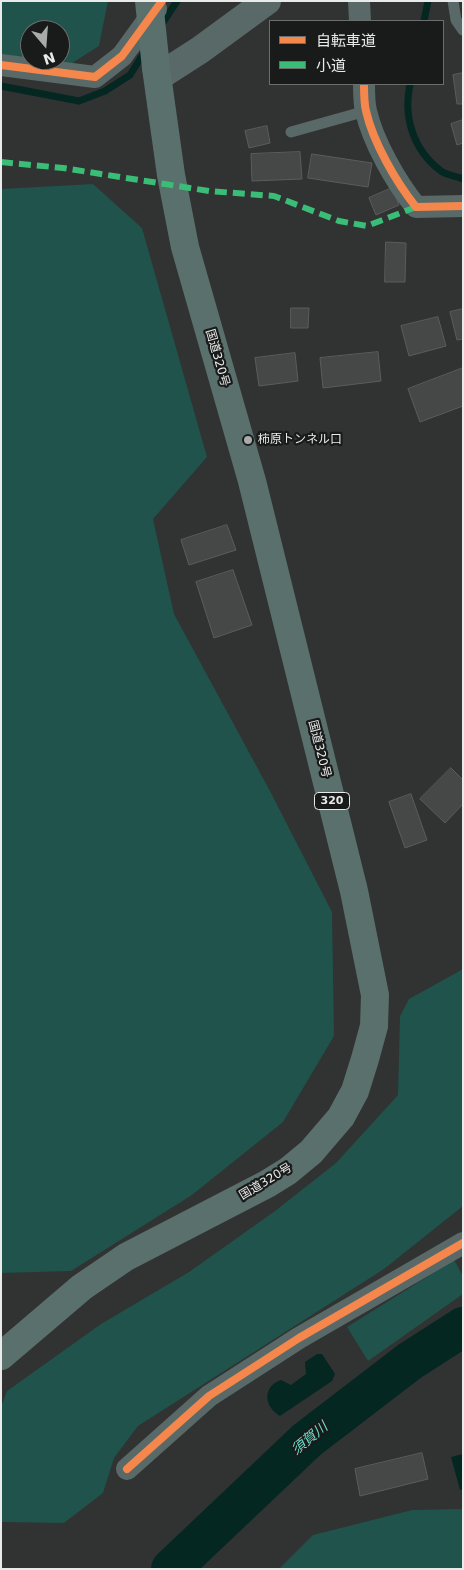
<!DOCTYPE html>
<html>
<head>
<meta charset="utf-8">
<style>
	body { margin:0 }
	#map { position:relative; width:464px; height:1570px; overflow:hidden; background:#313232; font-family:"DejaVu Sans","Noto Sans JP",sans-serif }
	canvas { display:block }
	.frame { position:absolute; inset:0; border:2px solid #e9ebea; pointer-events:none }
	.legend { position:absolute; left:269px; top:20px; width:175px; height:65px; box-sizing:border-box; background:#191b1a; border:1px solid #6c6e6d; margin:0; padding:6px 9px; list-style:none; font-size:15px; color:#e9ebea }
	.legend li { display:flex; align-items:center; gap:10px; height:25px }
	.legend b { width:25px; border:1px solid #6c6e6d }
	.north { position:absolute; left:20px; top:20px; width:50px; height:50px; box-sizing:border-box; background:#191b1a; border:1px solid #6c6e6d; border-radius:50%; rotate:162deg; font-size:14px; font-weight:700; line-height:20px; text-align:center; color:#e9ebea }
	.north::after { content:''; display:block; margin:auto; width:18px; height:22px; background:#a9aaaa; clip-path:polygon(50% 0,100% 100%,50% 72%,0 100%) }
</style>
</head>
<body>
<div id="map">
<canvas width="464" height="1570"></canvas>
<div class="frame"></div>
<ul class="legend">
<li><b style="height:6px;background:#f5874c"></b>自転車道</li>
<li><b style="height:6px;background:#3abd76"></b>小道</li>
</ul>
<div class="north">N</div>
</div>
<script>
const g = document.querySelector('canvas').getContext('2d');
g.lineJoin = 'round';
function fill(path, color) { g.fillStyle = color; g.fill(path, 'evenodd'); }
function strokePath(path, color, width, dash) { g.strokeStyle = color; g.lineWidth = width; g.lineCap = dash ? 'butt' : 'round'; g.setLineDash(dash || []); g.stroke(path); }
function drawText(font, color, halo, rows, align = 'center') {
  g.font = font + ' "DejaVu Sans","Noto Sans JP",sans-serif'; g.lineWidth = 4.5; g.setLineDash([]); g.textBaseline = 'middle'; g.strokeStyle = halo; g.fillStyle = color; for (const [text, x, y, turn = 0] of rows) {
    g.save(); g.translate(x, y); g.rotate((+turn || 0) * Math.PI / 180); g.textAlign = isNaN(turn) ? turn : align; if (halo) g.strokeText(text, 0, 0); g.fillText(text, 0, 0); g.restore();
  }
}
fill(new Path2D(`
	M 1,1 L 108,1 L 99,46 L 69,65 L 40,60 L 60,60 L 60,30 L 30,30 L 30,58 L 1,54 Z
	M 93,184 L 142,228 L 207,457 L 153,519 L 174,614 L 270,791 L 332,912 L 334,1036 L 283,1122 L 192,1195 L 71,1271 L 1,1273 L 1,189 Z
	M 463,969 L 463,1206 L 384,1269 L 138,1426 L 114,1458 L 103,1493 L 64,1523 L 1,1522 L 1,1407 L 7,1391 L 101,1324 L 189,1272 L 275,1211 L 336,1163 L 398,1095 L 400,1016 L 409,999 Z
	M 454,1260 L 463,1276 L 463,1294 L 368,1361 L 347,1327 Z
	M 463,1509 L 463,1569 L 279,1569 L 313,1535 L 412,1510 Z`), '#1f534b');
fill(new Path2D(`
	M 317,1354 L 322,1354 L 335,1374 L 332,1381 L 280,1416 C 263,1406 263,1386 281,1380 L 291,1385 L 306,1374 L 305,1362 Z
	M 463,1454 L 463,1489 L 460,1490 L 451,1457 Z`), '#042722');
strokePath(new Path2D(`
	M 424,21 L 428,1
	M 160,27 L 177,1
	M 410,84 C 403,117 413,150 441,171 C 446,175 456,176 463,179
	M 1,86 L 79,101 L 105,91 L 130,75 L 145,51`), '#042722', 7);
strokePath(new Path2D(`
	M 171,1569 L 307,1440 L 410,1361 L 463,1327`), '#042722', 40);
const building = new Path2D(`
	M 463,73 L 463,104 L 457,104 L 453,75 Z
	M 463,120 L 463,143 L 457,145 L 451,124 Z
	M 267,126 L 270,143 L 249,148 L 245,131 Z
	M 300,152 L 302,179 L 252,181 L 251,154 Z
	M 312,154 L 372,163 L 368,187 L 308,178 Z
	M 392,188 L 399,205 L 376,215 L 369,198 Z
	M 386,242 L 406,243 L 405,282 L 385,282 Z
	M 291,308 L 309,308 L 308,328 L 291,328 Z
	M 463,309 L 463,339 L 457,340 L 450,312 Z
	M 438,317 L 446,346 L 409,356 L 401,326 Z
	M 378,352 L 381,381 L 323,388 L 320,358 Z
	M 295,353 L 298,381 L 259,386 L 255,358 Z
	M 463,368 L 463,406 L 420,422 L 408,389 Z
	M 227,525 L 236,550 L 189,565 L 181,540 Z
	M 233,570 L 252,625 L 214,638 L 196,582 Z
	M 451,768 L 463,780 L 463,804 L 445,823 L 420,799 Z
	M 411,794 L 427,840 L 405,848 L 389,802 Z
	M 422,1453 L 428,1479 L 360,1496 L 355,1469 Z`);
fill(building, '#464747');
strokePath(building, '#5b5c5c', 1);
strokePath(new Path2D(`
	M 453,1 L 456,20 L 463,30
	M 291,132 L 366,111`), '#596967', 11);
strokePath(new Path2D(`
	M 359,1 L 360,21
	M 1,65 L 95,77 L 122,56 L 156,9
	M 364,84 C 364,92 364,103 366,111 C 373,142 396,182 416,207 L 463,206
	M 127,1469 L 209,1396 L 299,1338 L 463,1243`), '#596967', 22);
strokePath(new Path2D(`
	M 158,77 L 200,50 L 267,1`), '#596967', 28);
strokePath(new Path2D(`
	M 1,1356 L 82,1287 L 126,1257 L 267,1184 L 288,1171 L 311,1152 L 341,1117 L 355,1091 L 365,1059 L 374,1026 L 375,995 L 354,891 L 252,481 L 185,247 L 171,175 L 156,68`), '#5a706c', 28);
strokePath(new Path2D(`
	M 149,1 L 156,68`), '#5a706c', 28);
strokePath(new Path2D(`
	M 1,162 L 63,168 L 209,191 L 274,196 L 339,221 L 367,226 L 416,207`), '#3abd76', 6, [12, 6]);
strokePath(new Path2D(`
	M 1,65 L 95,77 L 122,56 L 162,1
	M 364,84 C 364,92 364,103 366,111 C 373,142 396,182 416,207 L 463,206
	M 127,1469 L 209,1396 L 299,1338 L 463,1243`), '#f5874c', 8);
for (const [x, y, r, color] of [
	[248,440,5,"#a9aaaa"]
]) { const dot = new Path2D(); dot.arc(x, y, r, 0, 2 * Math.PI); g.fillStyle = color; g.fill(dot); strokePath(dot, '#191b1a', 2); }
for (const [x, y, w] of [
	[332,801,35]
]) { const box = new Path2D(); box.roundRect(x - w / 2, y - 8.5, w, 17, 4); g.fillStyle = '#191b1a'; g.fill(box); strokePath(box, '#e9ebea', 1); }
drawText('bold 11px', '#e9ebea', null, [
	["320",332,801]
]);
drawText('12px', '#e9ebea', '#191b1a', [
	["国道320号",217,358,74],
	["国道320号",319,749,76],
	["国道320号",266,1182,-31]
]);
drawText('12px', '#e9ebea', '#191b1a', [
	["柿原トンネル口",258,440]
], 'left');
drawText('italic 14px', '#6fdeca', '#191b1a', [
	["須賀川",310,1439,-40]
]);
</script>
</body>
</html>
